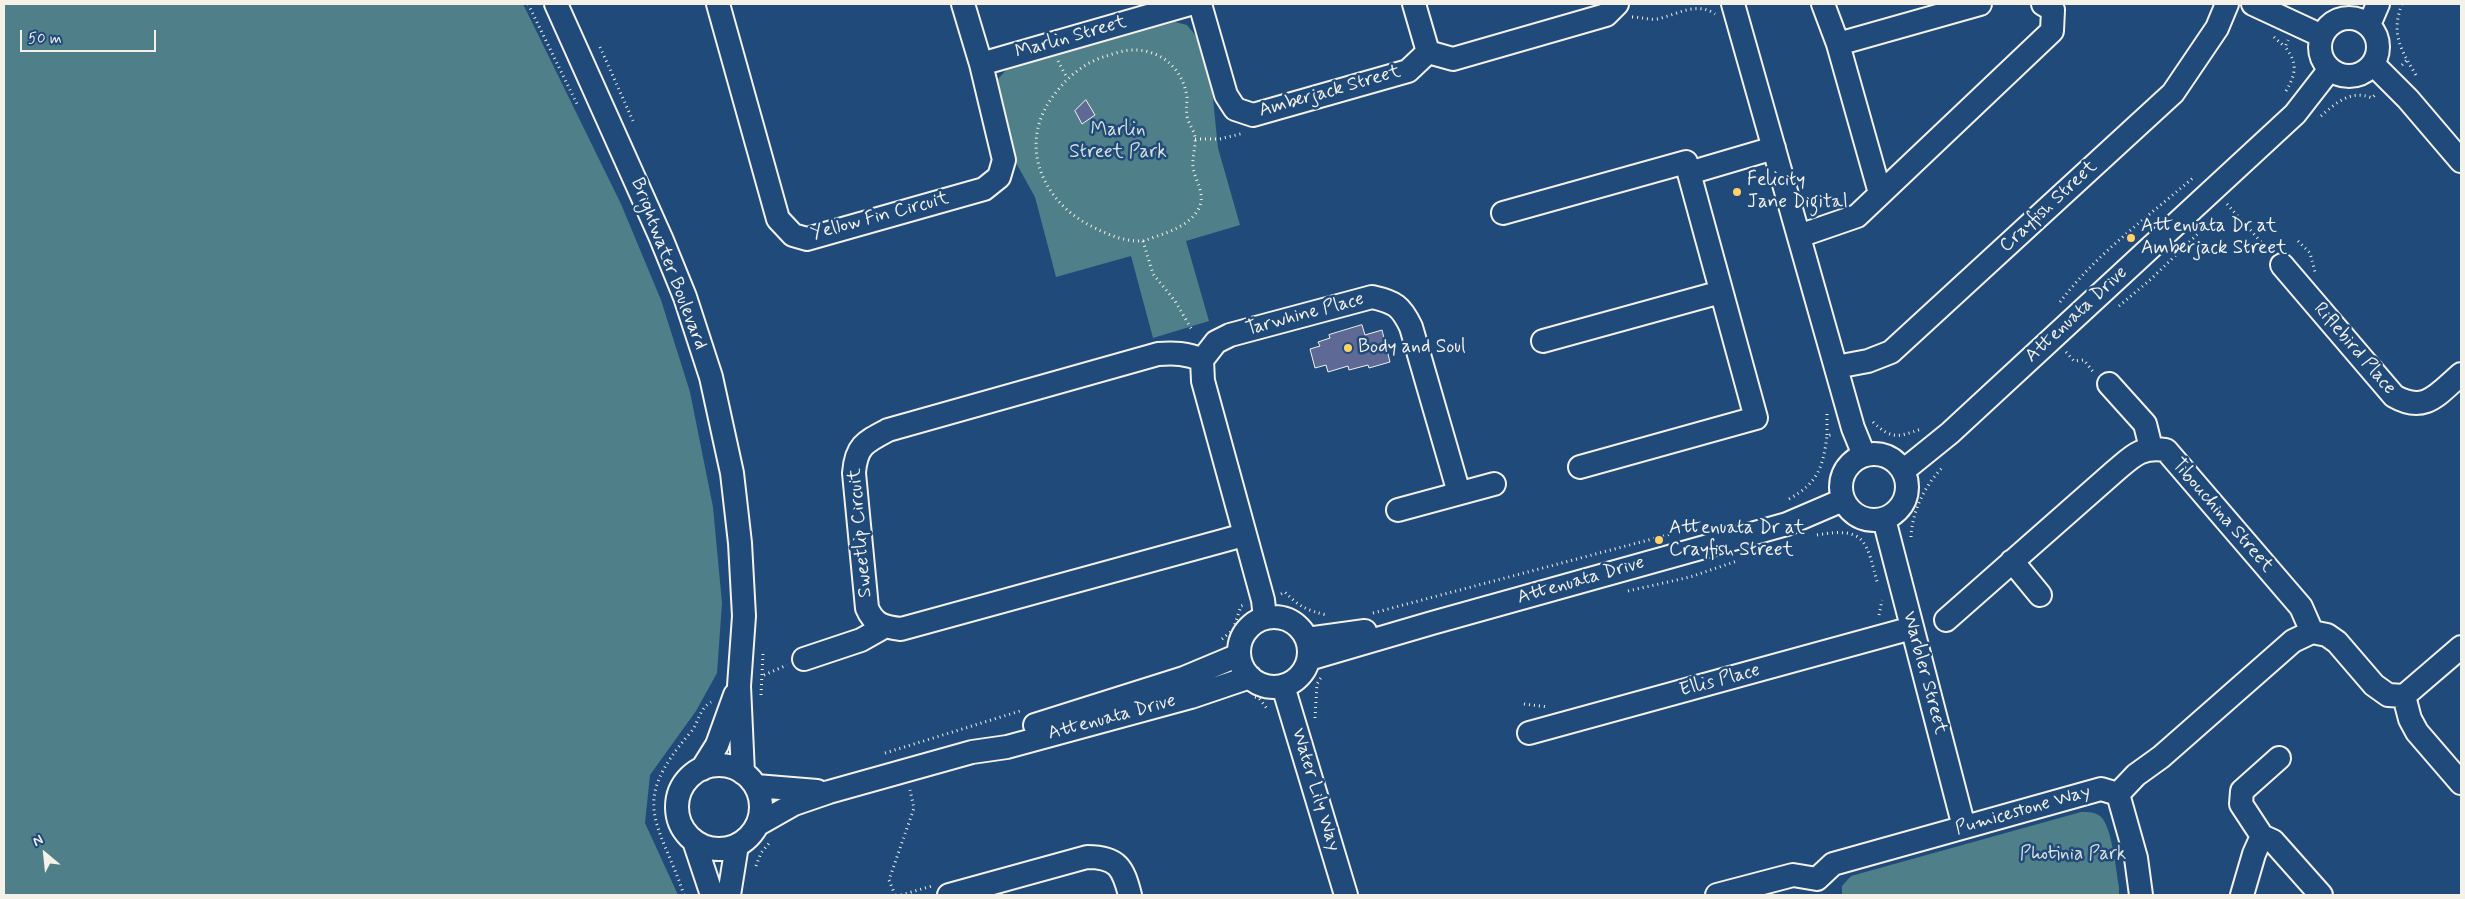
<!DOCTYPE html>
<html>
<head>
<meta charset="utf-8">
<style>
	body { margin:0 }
	#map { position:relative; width:2465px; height:899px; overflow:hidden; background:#1f4a7a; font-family:Mynerve,sans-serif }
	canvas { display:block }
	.frame { position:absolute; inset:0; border:5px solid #f4f1e8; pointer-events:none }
	.north { position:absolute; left:20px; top:829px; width:50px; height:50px; -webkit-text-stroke:4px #1f4a7a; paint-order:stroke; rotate:332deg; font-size:14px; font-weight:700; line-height:20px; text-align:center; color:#f4f1e8 }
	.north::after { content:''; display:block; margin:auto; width:18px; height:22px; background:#f4f1e8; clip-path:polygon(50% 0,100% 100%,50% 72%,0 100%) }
	.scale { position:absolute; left:20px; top:30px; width:136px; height:22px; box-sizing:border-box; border:2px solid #f4f1e8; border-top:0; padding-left:6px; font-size:15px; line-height:18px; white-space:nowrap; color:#f4f1e8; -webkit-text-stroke:4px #1f4a7a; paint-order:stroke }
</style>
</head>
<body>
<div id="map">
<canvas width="2465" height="899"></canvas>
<div class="frame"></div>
<div class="north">N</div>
<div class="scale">50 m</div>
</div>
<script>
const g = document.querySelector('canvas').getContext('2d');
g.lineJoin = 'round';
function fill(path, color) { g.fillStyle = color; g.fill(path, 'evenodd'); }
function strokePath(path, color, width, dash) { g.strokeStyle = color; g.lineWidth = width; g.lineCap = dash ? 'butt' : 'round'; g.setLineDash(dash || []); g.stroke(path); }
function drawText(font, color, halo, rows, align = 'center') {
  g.font = font + ' Mynerve,sans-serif'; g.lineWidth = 5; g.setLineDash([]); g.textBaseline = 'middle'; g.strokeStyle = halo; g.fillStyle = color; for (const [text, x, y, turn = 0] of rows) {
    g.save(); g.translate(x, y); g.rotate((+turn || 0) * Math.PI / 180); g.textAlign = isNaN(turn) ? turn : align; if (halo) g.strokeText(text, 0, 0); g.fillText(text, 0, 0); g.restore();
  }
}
fill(new Path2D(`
	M 4,4 L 523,4 L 621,204 L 661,300 L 690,392 L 713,507 L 722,603 L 717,673 L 696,711 L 650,775 L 645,823 L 678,895 L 4,895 Z
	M 1175,22 L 1187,25 L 1196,36 L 1212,89 L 1218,148 L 1240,225 L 1186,241 L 1209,321 L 1153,338 L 1131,256 L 1056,277 L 1035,197 L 1015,161 L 997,93 L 998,79 L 1008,68 Z
	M 2081,812 C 2088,812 2095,812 2100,816 C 2112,825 2116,871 2119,887 L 2119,895 L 1842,895 L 1842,886 L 1851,876 Z`), '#4f7f89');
const building = new Path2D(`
	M 1086,100 L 1095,115 L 1082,124 L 1075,111 Z
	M 1362,325 L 1365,335 L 1382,330 L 1390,362 L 1369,368 L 1368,365 L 1349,370 L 1348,366 L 1328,372 L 1326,365 L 1315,368 L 1310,349 L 1320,346 L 1318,342 L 1330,338 L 1329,335 Z`);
fill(building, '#5e6a95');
strokePath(building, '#f4f1e8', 1);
const minor = new Path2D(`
	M 556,4 L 661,238 L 685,297 L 711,377 L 732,473 L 740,543 L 744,616 L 739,686 L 743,773
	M 718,4 L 778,219 L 793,235 L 807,239 L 984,189 L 999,177 L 1004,160 L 981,64 L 963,4
	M 1200,4 L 1226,95 L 1235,109 L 1253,115 L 1408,71 L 1428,52 L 1453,59 L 1606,15 L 1617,4
	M 1414,4 L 1428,52
	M 1733,4 L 1853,428 L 1864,455
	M 1823,4 L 1838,44 L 1880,193
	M 2253,4 L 2322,36
	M2320 47a29 29 0 1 1 58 0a29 29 0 1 1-58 0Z
	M 2369,25 L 2378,4
	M 1838,44 L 1980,4
	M 981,64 L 1190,4
	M 2373,64 L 2408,99 L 2461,161
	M 1689,173 L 1774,148
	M 1503,213 L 1686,162 L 1756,418 L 1580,467
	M 1799,236 L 1857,216 L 2052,31 L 2053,10 L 2043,4
	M 2282,265 L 2394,396 C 2425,414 2438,394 2461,374
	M 1543,341 L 1721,292
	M 1202,360 L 1216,342 L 1230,335 L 1372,297 C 1395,302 1401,306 1411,327 L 1459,493
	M 1836,367 L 1868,361 L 1891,352 L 2173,93 L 2217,28 L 2227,4
	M 2109,384 L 2145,424 L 2151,448
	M1841 487a33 33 0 1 1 66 0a33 33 0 1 1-66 0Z
	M 1903,471 L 1950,433 L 2295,114 L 2330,69
	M 1398,510 L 1494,484
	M 1884,519 L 1964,827
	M 1244,535 L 901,629 C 884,627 874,625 867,608 L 854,473 C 856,446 865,442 888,430 L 1158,354 C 1174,353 1187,353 1202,360 L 1203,381 L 1263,600 L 1265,618
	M 2012,561 L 2040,595
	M1239 652a35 35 0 1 1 70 0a35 35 0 1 1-70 0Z
	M 1946,620 L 2114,472 C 2132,457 2140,446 2166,450 L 2301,607 L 2312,632
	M 2312,632 L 2327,635 L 2337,642 L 2374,685 L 2388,695 L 2404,696 L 2461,647
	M 1307,639 L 1365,631
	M 804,659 L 861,640 L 884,627
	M 1309,659 L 1432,623 L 1787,524 L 1843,500
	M 1283,686 L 1346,895
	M 2404,696 L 2410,719 L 2417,732 L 2461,783
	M 1035,725 L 1184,678 L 1239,655
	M 1529,733 L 1912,628
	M 2279,758 L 2242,791 L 2241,804 L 2262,836 L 2273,841 L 2321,895
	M677 807a42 42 0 1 1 84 0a42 42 0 1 1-84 0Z
	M 702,769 L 717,745 L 735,695
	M 756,786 L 817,791
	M 2118,794 L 2136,858 L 2141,895
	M 757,825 L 794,804 L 829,792 L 972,752 L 1007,747 L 1191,697 L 1250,677
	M 694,841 L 712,895
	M 729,895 L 737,845
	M 949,895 L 1087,857 C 1118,857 1123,868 1130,895
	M 1717,895 L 1793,875 L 1817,879 L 1833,864 L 2101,789 L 2118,794 L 2136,775 L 2161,757 L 2293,641 L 2312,632
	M 2242,895 L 2254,854 L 2262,836`);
strokePath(minor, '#f4f1e8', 26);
strokePath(new Path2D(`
	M 528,4 L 577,104
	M 2402,4 C 2390,35 2402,51 2417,77
	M 1632,17 C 1641,17 1648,20 1657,19 C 1677,15 1696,1 1715,14
	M 2274,37 L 2285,47
	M 600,47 L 633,121
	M 1058,61 L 1067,78
	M 2402,65 L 2407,60
	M 2286,91 C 2296,74 2298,63 2285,47 L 2288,40
	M 2321,116 C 2336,103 2351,89 2372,98 L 2376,94
	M 1195,139 L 1220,139 L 1244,133
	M 2227,204 L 2270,252
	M 1143,241 C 1162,234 1186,229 1198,210 C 1207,194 1195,182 1193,167 C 1192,156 1196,147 1195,137 C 1194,130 1188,123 1187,116 C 1186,109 1187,103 1187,97 C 1183,70 1163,51 1136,50 C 1126,49 1113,54 1103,57 C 1085,63 1070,75 1058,90 C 1017,137 1037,197 1089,225 C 1106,234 1124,242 1143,241 L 1153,274 L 1175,301 L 1192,330
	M 2298,241 L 2310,253 L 2315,272
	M 2060,302 C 2096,254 2149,216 2194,177
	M 2119,306 L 2150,280 L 2208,224
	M 2066,352 L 2074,361 L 2084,360 L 2094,373
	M 1827,414 L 1827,436
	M 1873,422 C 1892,440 1898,437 1921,429
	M 1789,499 C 1818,483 1823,467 1827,436 L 1834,434
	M 1817,535 C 1867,526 1866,542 1878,585
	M 1911,537 C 1912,511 1925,485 1943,467
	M 1628,591 L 1690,577 L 1737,561
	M 1281,594 L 1285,592 C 1298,606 1308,611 1327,615
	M 1373,613 L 1671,534
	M 1879,615 L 1882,600
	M 1222,639 L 1233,630 L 1241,606 L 1244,605
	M 764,675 L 787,665
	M 761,695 L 763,652
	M 1255,697 L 1259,698 L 1268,710
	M 1524,704 L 1548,707
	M 1315,718 L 1317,684 L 1322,676
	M 885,753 L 1020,711
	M 756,866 L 761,853 L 770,842
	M 684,895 C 659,820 628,805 690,733 C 699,723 698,710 711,702
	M 895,895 L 889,880 L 914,808 L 910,790
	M 901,895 L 932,886`), '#f4f1e8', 3, [1, 4]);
strokePath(minor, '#1f4a7a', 22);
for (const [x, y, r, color] of [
	[1737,192,5,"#ffd166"],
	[2131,238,5,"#ffd166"],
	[1348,348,5,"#ffd166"],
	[1659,540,5,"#ffd166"]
]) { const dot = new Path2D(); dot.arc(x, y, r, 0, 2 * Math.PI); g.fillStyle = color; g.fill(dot); strokePath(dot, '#1f4a7a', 2); }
drawText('19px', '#f4f1e8', '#1f4a7a', [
	["Marlin Street",1071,38,-16],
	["Amberjack Street",1330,92,-16],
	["Crayfish Street",2049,207,-43],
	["Yellow Fin Circuit",880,217,-15],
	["Brightwater Boulevard",668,264,69],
	["Tarwhine Place",1305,315,-15],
	["Attenuata Drive",2077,315,-43],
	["Riflebird Place",2354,349,49],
	["Tibouchina Street",2222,516,49],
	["Sweetlip Circuit",861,533,-95],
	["Attenuata Drive",1581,581,-16],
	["Warbler Street",1924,673,75],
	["Ellis Place",1720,681,-15],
	["Attenuata Drive",1112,718,-15],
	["Water Lily Way",1315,790,73],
	["Pumicestone Way",2023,811,-16]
]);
drawText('19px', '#dbe0da', '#1f4a7a', [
	["Marlin",1118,131],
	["Street Park",1118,153],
	["Photinia Park",2073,855]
]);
drawText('19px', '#f4f1e8', '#1f4a7a', [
	["Felicity",1747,181],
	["Jane Digital",1747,203],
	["Attenuata Dr at",2141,227],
	["Amberjack Street",2141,249],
	["Body and Soul",1358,348],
	["Attenuata Dr at",1669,529],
	["Crayfish Street",1669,551]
], 'left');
</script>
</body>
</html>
